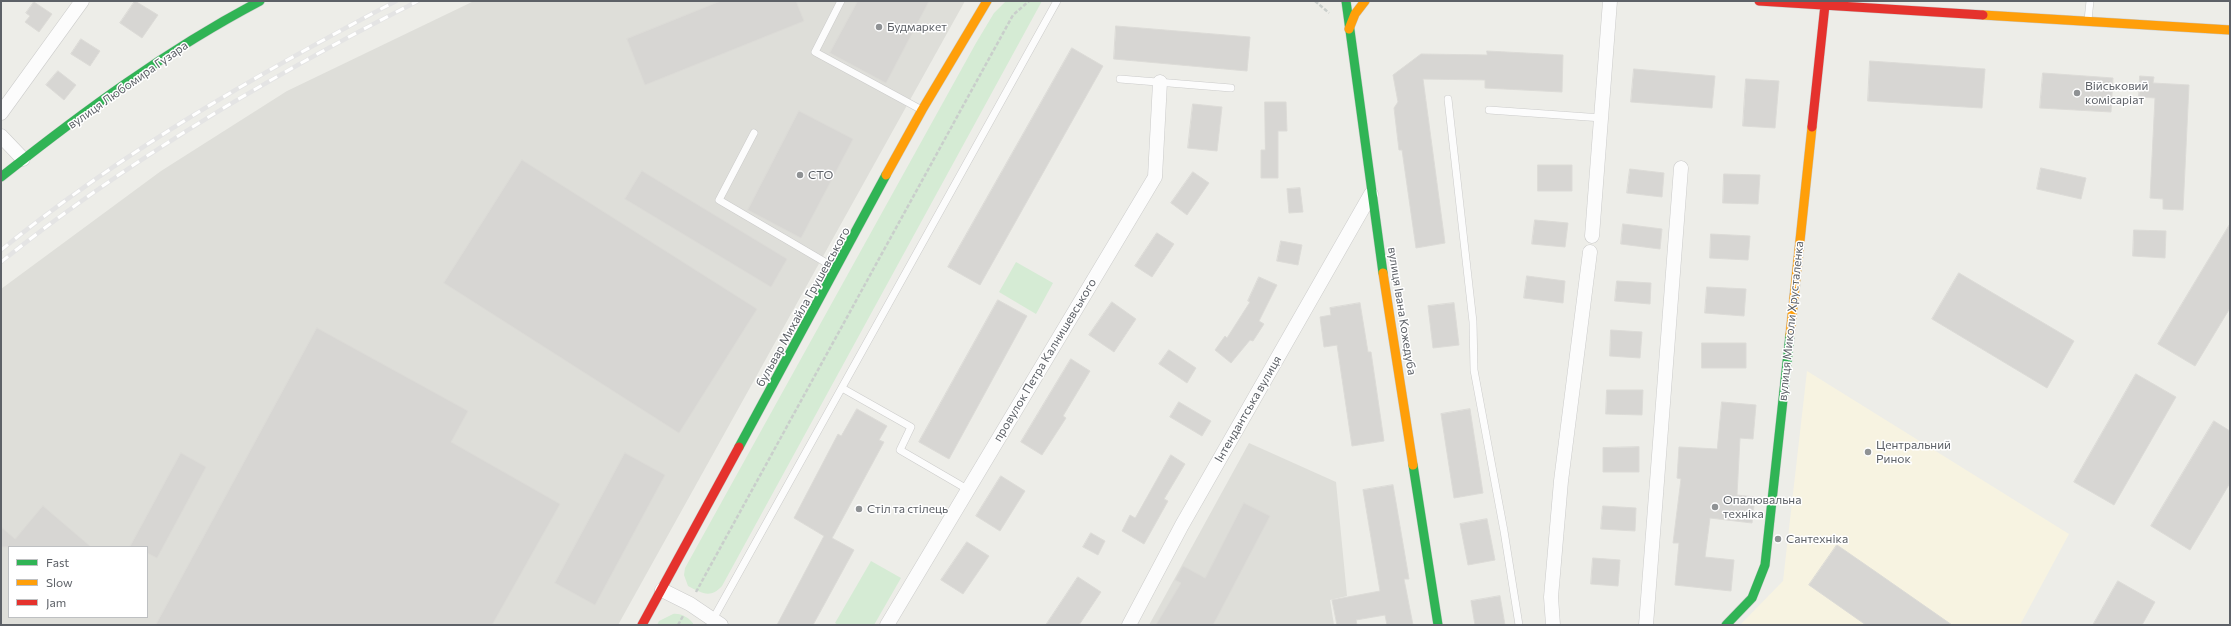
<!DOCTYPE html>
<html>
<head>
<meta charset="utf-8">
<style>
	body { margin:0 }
	#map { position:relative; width:2231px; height:626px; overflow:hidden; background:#edede8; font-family:Commissioner,sans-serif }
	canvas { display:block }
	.frame { position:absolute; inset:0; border:2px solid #5d6167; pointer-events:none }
	.legend { position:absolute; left:8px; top:546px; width:140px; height:72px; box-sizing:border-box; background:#fff; border:1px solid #bec0c2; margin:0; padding:5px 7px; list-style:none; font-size:12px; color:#5d6167 }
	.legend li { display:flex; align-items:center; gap:8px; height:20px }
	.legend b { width:20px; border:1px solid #bec0c2 }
</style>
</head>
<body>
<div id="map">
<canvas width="2231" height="626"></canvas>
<div class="frame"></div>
<ul class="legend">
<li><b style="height:5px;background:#30b455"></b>Fast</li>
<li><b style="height:5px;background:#ff9f0a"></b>Slow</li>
<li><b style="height:5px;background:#e5322d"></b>Jam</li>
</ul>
</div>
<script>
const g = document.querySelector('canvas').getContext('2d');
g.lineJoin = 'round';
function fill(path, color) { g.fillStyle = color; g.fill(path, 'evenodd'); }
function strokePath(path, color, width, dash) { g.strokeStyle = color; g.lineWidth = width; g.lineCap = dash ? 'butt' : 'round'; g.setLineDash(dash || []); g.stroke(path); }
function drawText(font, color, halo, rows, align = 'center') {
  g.font = font + ' Commissioner,sans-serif'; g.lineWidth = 3; g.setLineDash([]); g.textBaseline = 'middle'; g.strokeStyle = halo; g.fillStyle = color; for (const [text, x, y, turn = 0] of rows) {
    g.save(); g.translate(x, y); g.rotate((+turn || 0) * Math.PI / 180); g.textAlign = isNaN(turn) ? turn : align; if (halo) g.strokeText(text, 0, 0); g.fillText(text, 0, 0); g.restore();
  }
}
fill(new Path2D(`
	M 1807,371 L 2069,534 L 2020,625 L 1740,625 L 1783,581 Z`), '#f7f3e1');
fill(new Path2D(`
	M 474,1 L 965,1 L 618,625 L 1,625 L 1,289 L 161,171 L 287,91 ZM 9,547 L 147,547 L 147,617 L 9,617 Z
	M 1249,443 L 1336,482 L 1347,596 L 1330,600 L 1334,625 L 1149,625 Z`), '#deded9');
fill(new Path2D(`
	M 1006,1 L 1042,1 L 722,586 C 710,599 702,593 688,586 L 684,575 L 685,568 L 976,43 L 994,13 Z
	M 1016,262 L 1053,283 L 1036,314 L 999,292 Z
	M 871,561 L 901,578 L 874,625 L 838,625 L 835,623 Z
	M 673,614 C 681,613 690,618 694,625 L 657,625 L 659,621 Z`), '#d5ebd4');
const building = new Path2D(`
	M 135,1 L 158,15 L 142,38 L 120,23 Z
	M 721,1 L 796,1 L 804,21 L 645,85 L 627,39 Z
	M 858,1 L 929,1 L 886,83 L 830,53 Z
	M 34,2 L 52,14 L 39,32 L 25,22 L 30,16 L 26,13 Z
	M 1116,26 L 1250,37 L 1247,71 L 1114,59 Z
	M 81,39 L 100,51 L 90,66 L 71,54 Z
	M 1072,48 L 1103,66 L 980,285 L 948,267 Z
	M 1487,51 L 1563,55 L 1562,92 L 1485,88 L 1485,80 L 1423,79 L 1445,243 L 1416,248 L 1402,150 L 1399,150 L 1394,108 L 1398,102 L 1393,75 L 1421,54 L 1487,55 Z
	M 1870,61 L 1985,69 L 1982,108 L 1868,101 Z
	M 1634,69 L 1715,76 L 1712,108 L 1631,102 Z
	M 58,71 L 76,85 L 64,100 L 46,85 Z
	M 2043,73 L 2113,78 L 2111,112 L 2040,108 Z
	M 2140,76 L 2154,77 L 2153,83 L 2189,85 L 2183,210 L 2163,209 L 2163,199 L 2150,198 L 2155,98 L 2139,97 Z
	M 1746,79 L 1779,81 L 1775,128 L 1743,126 Z
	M 1265,102 L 1286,102 L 1287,131 L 1278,131 L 1278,178 L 1261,178 L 1261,150 L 1265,150 Z
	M 1193,104 L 1222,107 L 1217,151 L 1188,148 Z
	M 799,111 L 853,139 L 801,238 L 748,210 Z
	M 522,160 L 757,309 L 679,433 L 444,283 Z
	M 1538,165 L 1572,165 L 1572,191 L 1538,191 Z
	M 2041,168 L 2086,178 L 2081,199 L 2037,189 Z
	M 1630,169 L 1664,173 L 1662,197 L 1627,193 Z
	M 642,171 L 787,259 L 771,287 L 625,199 Z
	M 1193,172 L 1209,183 L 1187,215 L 1171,203 Z
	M 1724,174 L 1760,175 L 1758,204 L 1723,203 Z
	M 1300,188 L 1303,212 L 1289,213 L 1287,189 Z
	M 1535,220 L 1568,223 L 1565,247 L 1532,244 Z
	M 1623,224 L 1662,229 L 1660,249 L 1621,244 Z
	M 2230,224 L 2230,308 L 2195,366 L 2158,344 Z
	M 2134,230 L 2166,231 L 2165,258 L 2133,256 Z
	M 1157,233 L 1174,244 L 1152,277 L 1135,266 Z
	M 1711,234 L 1750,236 L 1748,260 L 1710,258 Z
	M 1281,241 L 1302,245 L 1298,265 L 1277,261 Z
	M 1959,273 L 2074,341 L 2047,388 L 1932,319 Z
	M 1527,276 L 1565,281 L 1563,303 L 1524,298 Z
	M 1259,277 L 1277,285 L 1259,321 L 1264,324 L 1253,341 L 1250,340 L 1231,363 L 1215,350 L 1225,336 L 1227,338 L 1250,302 L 1248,301 Z
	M 1617,281 L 1651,283 L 1650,304 L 1615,301 Z
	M 1707,287 L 1746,289 L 1744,316 L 1705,313 Z
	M 998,300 L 1027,316 L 949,459 L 919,442 Z
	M 1112,302 L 1136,319 L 1114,352 L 1089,335 Z
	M 1360,303 L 1368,352 L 1371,352 L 1384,441 L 1352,446 L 1337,345 L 1324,347 L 1320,317 L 1331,315 L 1330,308 Z
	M 1454,303 L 1459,345 L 1433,348 L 1428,306 Z
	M 317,328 L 468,411 L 451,442 L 560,504 L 492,625 L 156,625 Z
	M 1611,330 L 1642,332 L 1640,358 L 1610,356 Z
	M 1702,343 L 1746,343 L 1746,368 L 1702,368 Z
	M 1169,350 L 1196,368 L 1187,383 L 1159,364 Z
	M 1071,359 L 1090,371 L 1063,416 L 1066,418 L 1042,455 L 1021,442 Z
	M 2136,374 L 2176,397 L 2114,505 L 2074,482 Z
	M 1607,390 L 1643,390 L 1642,415 L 1606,414 Z
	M 1179,402 L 1211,421 L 1202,436 L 1170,417 Z
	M 1722,402 L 1756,405 L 1753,439 L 1740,438 L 1737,495 L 1755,497 L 1752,523 L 1710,518 L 1705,557 L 1734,560 L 1731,591 L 1675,585 L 1679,543 L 1673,543 L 1681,479 L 1677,478 L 1679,447 L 1717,449 Z
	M 857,409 L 887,426 L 879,440 L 884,442 L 832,538 L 854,550 L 813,625 L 777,625 L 824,536 L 794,518 L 838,434 L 841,436 Z
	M 1470,409 L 1483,493 L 1454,498 L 1441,414 Z
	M 2214,421 L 2230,431 L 2230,483 L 2190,550 L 2151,526 Z
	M 1639,447 L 1639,472 L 1603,472 L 1603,448 Z
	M 181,453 L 206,467 L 157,558 L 147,553 L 147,547 L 130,547 Z
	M 625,453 L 665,475 L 595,605 L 555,583 Z
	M 1171,455 L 1185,464 L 1164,499 L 1168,501 L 1144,544 L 1122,531 L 1130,515 L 1135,518 Z
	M 1001,476 L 1025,491 L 1000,531 L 976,516 Z
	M 1393,485 L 1409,579 L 1404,579 L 1413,625 L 1387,625 L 1385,615 L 1356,620 L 1357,625 L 1337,625 L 1332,600 L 1380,591 L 1363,490 Z
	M 1244,503 L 1270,516 L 1213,625 L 1156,625 L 1181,583 L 1175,580 L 1183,566 L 1205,578 Z
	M 43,506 L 91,547 L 1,547 L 1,527 L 15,539 Z
	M 1603,506 L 1636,508 L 1635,531 L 1601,529 Z
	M 1487,519 L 1495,560 L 1468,565 L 1460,524 Z
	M 1091,533 L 1105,541 L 1098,555 L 1083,547 Z
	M 967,542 L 989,556 L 963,594 L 941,580 Z
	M 1837,545 L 1876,572 L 1952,625 L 1866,625 L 1809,585 Z
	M 1593,558 L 1620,560 L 1618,586 L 1591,584 Z
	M 1078,577 L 1101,592 L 1079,625 L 1046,625 Z
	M 2118,581 L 2155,602 L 2142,625 L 2093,625 Z
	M 1500,596 L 1505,625 L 1475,625 L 1471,601 Z`);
fill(building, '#d7d6d3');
strokePath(building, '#dcdbd7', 1);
const lane = new Path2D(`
	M 841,1 L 815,52 L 920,109
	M 2088,20 L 2090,1
	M 1120,79 L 1231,88
	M 1448,99 L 1473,322 L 1474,370 L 1504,531 L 1519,625
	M 1489,110 L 1602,118
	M 754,133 L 719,200 L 835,268
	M 842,388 L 911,427 L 900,450 L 967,489
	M 712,621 L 1057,1`);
const street = new Path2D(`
	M 1,113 L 82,1
	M 1,136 L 23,159
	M 1592,236 L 1610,1
	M 662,590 L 690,604 L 721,625
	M 887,625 L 1155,177 L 1160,82
	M 1129,625 L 1182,525 L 1371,194
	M 1553,625 L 1551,597 L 1561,481 L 1590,252
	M 1646,625 L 1681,168`);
const fast = new Path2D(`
	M 1346,1 L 1383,273
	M 1,177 C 83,112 167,50 260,1
	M 739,447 L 886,175
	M 1413,465 L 1438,625
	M 1726,625 L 1752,598 L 1765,565 L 1790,335`);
const slow = new Path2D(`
	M 1983,15 L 2230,30
	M 1349,29 L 1355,14 L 1365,1
	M 886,175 L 922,110 L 987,1
	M 1383,273 L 1413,465
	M 1790,335 L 1812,127`);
const jam = new Path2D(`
	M 1759,1 L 1983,15
	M 1812,127 L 1825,5
	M 642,625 L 739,447`);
strokePath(lane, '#cbcbca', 8);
strokePath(street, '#cbcbca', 15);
strokePath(fast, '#c9cac9', 10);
strokePath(slow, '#c9cac9', 10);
strokePath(jam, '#c9cac9', 10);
strokePath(new Path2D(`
	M 1315,1 L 1329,13
	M 696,592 L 1013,15 L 1029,1
	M 678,625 L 683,616`), '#c9cecb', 2.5, [4, 2]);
strokePath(lane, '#fcfcfc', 7);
strokePath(street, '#fcfcfc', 14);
strokePath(fast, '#30b455', 9);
strokePath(slow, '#ff9f0a', 9);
strokePath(jam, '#e5322d', 9);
const rail = new Path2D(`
	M 1,250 C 123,151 258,74 396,1
	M 1,262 C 129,159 272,75 418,1`);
strokePath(rail, '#e4e4e4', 4.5);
strokePath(rail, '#fff', 3, [9]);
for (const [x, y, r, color] of [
	[879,27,4,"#8f9294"],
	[2077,93,4,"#8f9294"],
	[800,175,4,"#8f9294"],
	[1868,452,4,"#8f9294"],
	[1715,507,4,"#8f9294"],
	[859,509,4,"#8f9294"],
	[1778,539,4,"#8f9294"]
]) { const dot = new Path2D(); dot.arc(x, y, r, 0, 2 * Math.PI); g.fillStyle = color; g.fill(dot); strokePath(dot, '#fff', 1.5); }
drawText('12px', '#5d6167', '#fff', [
	["Будмаркет",887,27],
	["Військовий",2085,86],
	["комісаріат",2085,100],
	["СТО",808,175],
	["Центральний",1876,445],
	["Ринок",1876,459],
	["Опалювальна",1723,500],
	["техніка",1723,514],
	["Стіл та стілець",867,509],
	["Сантехніка",1786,539]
], 'left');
drawText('12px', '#5d6167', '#fff', [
	["вулиця Любомира Гузара",128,85,-35],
	["бульвар Михайла Грушевського",803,307,-61],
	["вулиця Івана Кожедуба",1402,311,81],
	["вулиця Миколи Хрусталенка",1791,321,-84],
	["провулок Петра Калнишевського",1045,360,-59],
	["Інтендантська вулиця",1248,409,-60]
]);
</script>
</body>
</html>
